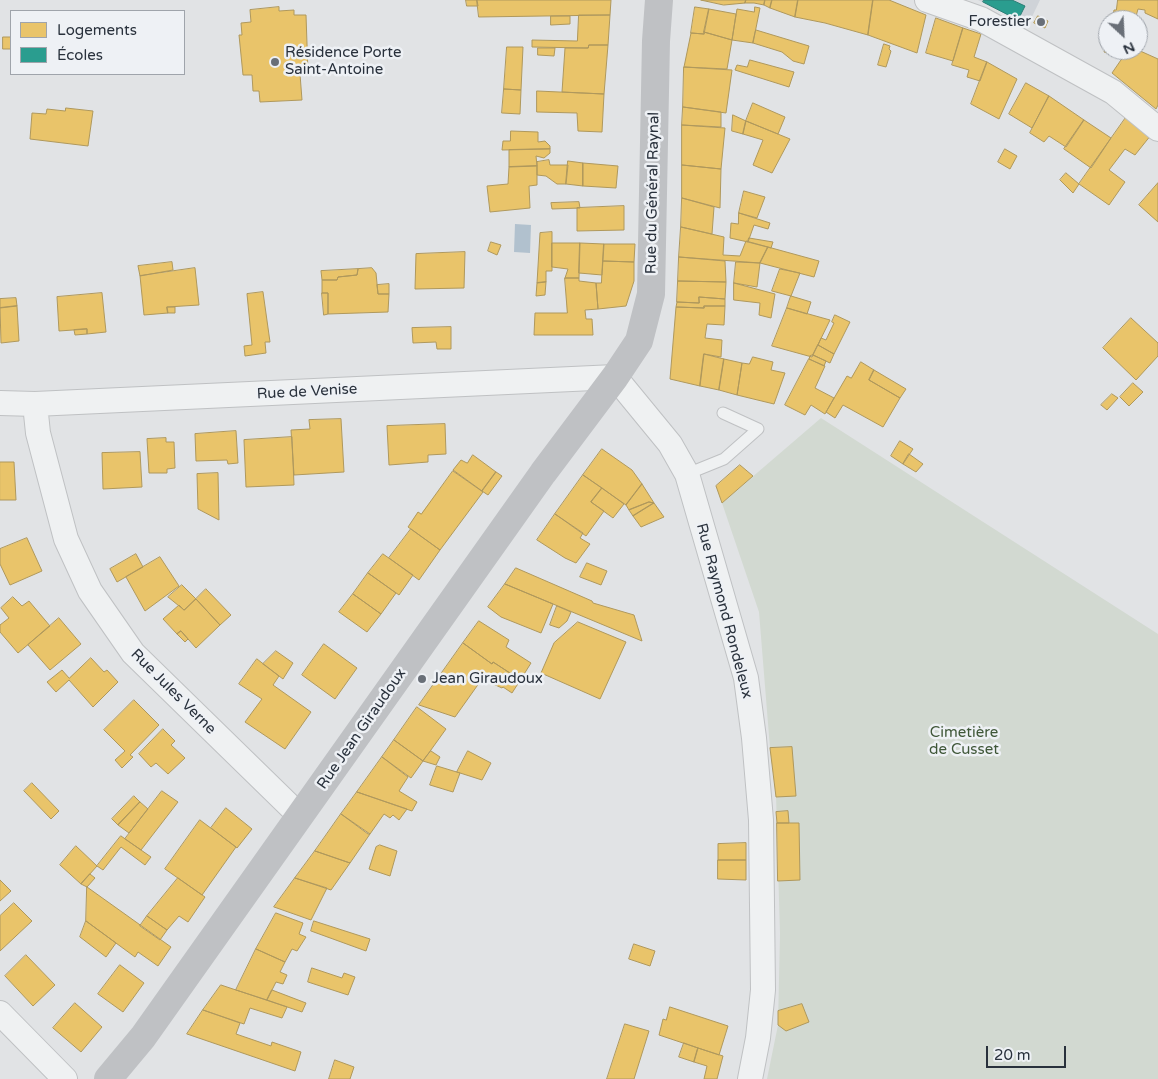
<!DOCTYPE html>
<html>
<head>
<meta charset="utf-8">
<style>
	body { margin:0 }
	#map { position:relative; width:1158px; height:1079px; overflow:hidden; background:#e1e3e5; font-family:"Varela Round",sans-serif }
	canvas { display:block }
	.legend { position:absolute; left:10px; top:10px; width:175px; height:65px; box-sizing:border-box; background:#eef1f5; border:1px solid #9fa4ab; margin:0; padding:6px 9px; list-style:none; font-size:15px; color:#29313c }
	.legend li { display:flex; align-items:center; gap:10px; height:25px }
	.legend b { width:25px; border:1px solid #9fa4ab }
	.north { position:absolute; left:1098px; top:10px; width:50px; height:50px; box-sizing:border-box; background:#eef1f5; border:1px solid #9fa4ab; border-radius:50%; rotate:155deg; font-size:14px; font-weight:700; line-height:20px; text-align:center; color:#29313c }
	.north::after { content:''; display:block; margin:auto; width:18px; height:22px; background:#696f77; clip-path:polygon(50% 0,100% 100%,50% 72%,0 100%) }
	.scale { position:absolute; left:986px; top:1046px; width:80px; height:22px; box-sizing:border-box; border:2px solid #29313c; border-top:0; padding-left:6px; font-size:15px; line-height:18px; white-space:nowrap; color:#29313c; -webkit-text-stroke:4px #eef1f5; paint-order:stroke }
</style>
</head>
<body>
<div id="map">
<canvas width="1158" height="1079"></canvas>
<ul class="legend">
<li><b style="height:14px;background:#e9c46a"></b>Logements</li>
<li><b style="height:14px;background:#2a9d8f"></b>Écoles</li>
</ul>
<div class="north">N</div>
<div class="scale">20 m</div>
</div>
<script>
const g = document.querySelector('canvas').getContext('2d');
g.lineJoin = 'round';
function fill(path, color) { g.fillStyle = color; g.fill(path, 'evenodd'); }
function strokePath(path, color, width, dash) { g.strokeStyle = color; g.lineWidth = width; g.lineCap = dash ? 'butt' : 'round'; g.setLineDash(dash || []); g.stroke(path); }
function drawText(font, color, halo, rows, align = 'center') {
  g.font = font + ' "Varela Round",sans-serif'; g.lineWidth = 5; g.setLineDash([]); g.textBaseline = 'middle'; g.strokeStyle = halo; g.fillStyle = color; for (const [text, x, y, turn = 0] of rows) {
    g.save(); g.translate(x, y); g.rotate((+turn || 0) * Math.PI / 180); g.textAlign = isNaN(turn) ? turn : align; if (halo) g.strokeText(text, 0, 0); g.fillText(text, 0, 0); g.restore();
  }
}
fill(new Path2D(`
	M 978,0 L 1040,0 L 1029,23 L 1018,20 Z`), '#cfd3d8');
fill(new Path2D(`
	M 821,418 L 1158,634 L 1158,1079 L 767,1079 L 778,1025 L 780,934 L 776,795 L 770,748 L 759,612 L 722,503 Z`), '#d2d9d1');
fill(new Path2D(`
	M 515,224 L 531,225 L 530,253 L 514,252 Z`), '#b1c1ce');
const homes = new Path2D(`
	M 466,0 L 477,0 L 478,6 L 467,6 Z
	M 477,0 L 611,0 L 610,15 L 479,17 Z
	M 701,0 L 746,0 L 745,3 L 724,5 Z
	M 746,0 L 765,0 L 764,5 L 754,3 L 745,3 Z
	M 765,0 L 772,0 L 770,8 L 764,5 Z
	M 772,0 L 798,0 L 795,17 L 770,8 Z
	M 798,0 L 873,0 L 868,35 L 825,23 L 795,17 Z
	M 873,0 L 889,0 L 926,15 L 917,53 L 868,35 Z
	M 1118,0 L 1158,0 L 1158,19 L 1145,13 L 1145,10 L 1138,9 L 1135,20 L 1108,20 L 1109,15 L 1113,16 L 1114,10 L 1116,10 Z
	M 279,7 L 279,11 L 294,10 L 294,15 L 306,15 L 308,73 L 300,74 L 302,100 L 260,102 L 259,91 L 253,91 L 252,75 L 243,75 L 239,35 L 242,35 L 241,23 L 251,22 L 250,10 Z
	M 695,7 L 709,9 L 704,34 L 691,33 Z
	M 755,7 L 760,8 L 753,43 L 732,40 L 737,9 L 754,12 Z
	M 709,9 L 736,14 L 732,40 L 704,32 Z
	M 579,15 L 610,15 L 608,45 L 589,45 L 588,48 L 532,47 L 532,40 L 577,41 Z
	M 551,16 L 570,16 L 570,24 L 551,25 Z
	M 1038,16 L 1048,21 L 1045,28 L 1034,23 Z
	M 936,18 L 963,28 L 953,61 L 926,53 Z
	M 1108,21 L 1108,50 L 1125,50 L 1123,57 L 1104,52 L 1107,42 L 1103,41 Z
	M 963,28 L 981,34 L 974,57 L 987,62 L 980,81 L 967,77 L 969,70 L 952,65 Z
	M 756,30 L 809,46 L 804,64 L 793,61 L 782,52 L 753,43 Z
	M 704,32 L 732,40 L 727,69 L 684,67 L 691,33 L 704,34 Z
	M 3,37 L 11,37 L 11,49 L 3,49 Z
	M 884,44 L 890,46 L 889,49 L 891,51 L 886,67 L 878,65 Z
	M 589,45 L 608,45 L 604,94 L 562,92 L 565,48 L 588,48 Z
	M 507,47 L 523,47 L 521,90 L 504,89 Z
	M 538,48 L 555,48 L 554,56 L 538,55 Z
	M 1125,50 L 1138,50 L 1158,59 L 1158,105 L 1156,109 L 1112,73 L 1123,57 Z
	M 750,60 L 794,72 L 789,87 L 735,70 L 737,65 L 747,67 Z
	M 987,62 L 1017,79 L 999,119 L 971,104 Z
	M 684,67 L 732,70 L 726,113 L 683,107 Z
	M 1026,83 L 1049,96 L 1032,128 L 1009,114 Z
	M 504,89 L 521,90 L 520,114 L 502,113 Z
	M 537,91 L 604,94 L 602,132 L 578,131 L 577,113 L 537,112 Z
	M 1049,96 L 1084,120 L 1066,147 L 1049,136 L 1044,142 L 1030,133 Z
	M 753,103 L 785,117 L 778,134 L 746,121 Z
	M 683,107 L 721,112 L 721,127 L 682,125 Z
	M 66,108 L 93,111 L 88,146 L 30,139 L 32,113 L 46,114 L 47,109 L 65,111 Z
	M 733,115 L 746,121 L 743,134 L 732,131 Z
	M 1127,116 L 1151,135 L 1135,155 L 1125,149 L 1109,170 L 1125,182 L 1109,205 L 1079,184 Z
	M 1084,120 L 1111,138 L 1091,168 L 1064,149 Z
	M 746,121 L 790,139 L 772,173 L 753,165 L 763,140 L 743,134 Z
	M 682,125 L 725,128 L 721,169 L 682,165 Z
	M 511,131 L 538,132 L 538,142 L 545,141 L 550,146 L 550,149 L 502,150 L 503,141 L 510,141 Z
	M 550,149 L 550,153 L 544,158 L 536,156 L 537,166 L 509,167 L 509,150 Z
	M 1005,149 L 1017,156 L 1010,169 L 998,162 Z
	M 549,160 L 550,165 L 568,165 L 566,184 L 557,184 L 546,176 L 537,175 L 537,162 Z
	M 568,161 L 583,163 L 583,186 L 566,184 Z
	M 583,163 L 618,166 L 616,188 L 583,186 Z
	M 682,165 L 721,169 L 720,208 L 682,198 Z
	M 537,166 L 537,185 L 529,186 L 530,208 L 490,212 L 487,186 L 508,184 L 509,167 Z
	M 1066,173 L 1079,184 L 1073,193 L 1060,180 Z
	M 1158,183 L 1158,222 L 1139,205 Z
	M 744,191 L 765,197 L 757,218 L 739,213 Z
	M 682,198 L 714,207 L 712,234 L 681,227 Z
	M 579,202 L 580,208 L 552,209 L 551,203 Z
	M 624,206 L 624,230 L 577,231 L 577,208 Z
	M 739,213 L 770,223 L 768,229 L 754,225 L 748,242 L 730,238 L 731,223 L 738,224 Z
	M 681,227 L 724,237 L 723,255 L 740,256 L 746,241 L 768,247 L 760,263 L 679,257 Z
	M 552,232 L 552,271 L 546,271 L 546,282 L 537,283 L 540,233 Z
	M 749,238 L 773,242 L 771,248 L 748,242 Z
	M 491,242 L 501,245 L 497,255 L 488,251 Z
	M 552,243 L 580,243 L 579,278 L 565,278 L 568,269 L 552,267 Z
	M 580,243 L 604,244 L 602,275 L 579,273 Z
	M 604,244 L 635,244 L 634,262 L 603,261 Z
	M 768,247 L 819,261 L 814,277 L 760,263 Z
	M 465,252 L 464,288 L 415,289 L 416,254 Z
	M 679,257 L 725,261 L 726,282 L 678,281 Z
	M 603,261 L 634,262 L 634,281 L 626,306 L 598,309 L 596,283 L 601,283 Z
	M 172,262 L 173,270 L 140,276 L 138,266 Z
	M 736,262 L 760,263 L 757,287 L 734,283 Z
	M 195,268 L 199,305 L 167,307 L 168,313 L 144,315 L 140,276 Z
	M 372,268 L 376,273 L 378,294 L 389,294 L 388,312 L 328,314 L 328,293 L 322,293 L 322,280 L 337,280 L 338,277 L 357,275 L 358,269 Z
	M 358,269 L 357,275 L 338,277 L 337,280 L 322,280 L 321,271 Z
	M 780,269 L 800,273 L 791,296 L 772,291 Z
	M 565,278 L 579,278 L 579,281 L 596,283 L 598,309 L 585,310 L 586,319 L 592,319 L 593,335 L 534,335 L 535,313 L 567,313 Z
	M 678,281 L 726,282 L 725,299 L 699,297 L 699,303 L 677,302 Z
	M 546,282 L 545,295 L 536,296 L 537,283 Z
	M 734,283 L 775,294 L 771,318 L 759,315 L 760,303 L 734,300 Z
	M 389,284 L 389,294 L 378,294 L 377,285 Z
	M 263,292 L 270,342 L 265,342 L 266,353 L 245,356 L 244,346 L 252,345 L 247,294 Z
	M 102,293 L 106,332 L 87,334 L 87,329 L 59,331 L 57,297 Z
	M 322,293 L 328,293 L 328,314 L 324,315 Z
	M 791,296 L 811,302 L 807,314 L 787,308 Z
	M 699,297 L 725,299 L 725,306 L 704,306 L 704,308 L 676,307 L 677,302 L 699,303 Z
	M 16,298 L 17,306 L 0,308 L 0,299 Z
	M 17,306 L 19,341 L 1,343 L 0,308 Z
	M 704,306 L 725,306 L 724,325 L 707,324 L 705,338 L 722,340 L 721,357 L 704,354 L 700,386 L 670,379 L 676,307 L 704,308 Z
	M 167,307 L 175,307 L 175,313 L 168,313 Z
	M 787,308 L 830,320 L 812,357 L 772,346 Z
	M 835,315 L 850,322 L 834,354 L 818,345 L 821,338 L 826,340 L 834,323 L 832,322 Z
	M 1131,318 L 1158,343 L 1158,356 L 1136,380 L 1103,348 Z
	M 451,327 L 451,349 L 437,349 L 436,342 L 413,343 L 412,328 Z
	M 87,329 L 87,334 L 75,335 L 74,330 Z
	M 818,345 L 834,354 L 830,363 L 813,355 Z
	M 704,354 L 724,359 L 719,390 L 700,386 Z
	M 813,355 L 826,361 L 824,366 L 809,359 L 810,356 Z
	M 753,357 L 773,362 L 771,370 L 785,373 L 774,404 L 737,395 L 742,363 L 749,364 Z
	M 724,359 L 742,363 L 737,395 L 719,390 Z
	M 809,359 L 825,366 L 815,388 L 834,398 L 825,414 L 811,405 L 805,415 L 785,405 Z
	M 861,362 L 874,370 L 869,380 L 900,398 L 883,427 L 843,405 L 835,418 L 826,412 L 847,376 L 851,378 Z
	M 874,370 L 906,389 L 900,398 L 869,380 Z
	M 1133,383 L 1143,392 L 1129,406 L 1120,397 Z
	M 1112,394 L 1118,398 L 1107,410 L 1101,405 Z
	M 341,419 L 344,472 L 294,475 L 291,430 L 310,429 L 309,420 Z
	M 445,424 L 446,454 L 428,455 L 428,462 L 389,465 L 387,426 Z
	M 236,431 L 238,463 L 228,464 L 227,460 L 196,461 L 195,434 Z
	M 292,437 L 294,485 L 246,487 L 244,440 Z
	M 166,438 L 166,442 L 174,442 L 175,468 L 167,469 L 167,473 L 149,473 L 147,439 Z
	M 900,441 L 913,449 L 903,464 L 891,456 Z
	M 602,449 L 632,470 L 642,484 L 626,505 L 583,475 Z
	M 140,452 L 142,487 L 103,489 L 102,453 Z
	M 909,454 L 923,464 L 916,472 L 903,464 Z
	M 473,455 L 496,472 L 482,491 L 453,470 L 461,460 L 467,463 Z
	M 0,462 L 14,462 L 16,500 L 0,500 Z
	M 740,465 L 753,476 L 722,503 L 716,486 Z
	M 453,471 L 483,492 L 440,550 L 408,527 L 418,512 L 421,514 Z
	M 496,472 L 502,476 L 488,495 L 482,491 Z
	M 218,473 L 219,520 L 198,509 L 197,474 Z
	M 583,475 L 602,488 L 591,502 L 604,511 L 586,536 L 555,514 Z
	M 642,484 L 654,503 L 649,502 L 629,510 L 626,505 Z
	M 602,488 L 624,504 L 613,518 L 591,502 Z
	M 649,502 L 654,503 L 633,516 L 629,510 Z
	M 654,503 L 664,517 L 641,527 L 633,516 Z
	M 555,514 L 583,533 L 580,538 L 590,544 L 576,563 L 565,558 L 537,540 Z
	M 411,529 L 440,550 L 419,580 L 389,558 Z
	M 27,538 L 42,571 L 10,585 L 0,564 L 0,549 Z
	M 136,554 L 143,567 L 117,582 L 110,569 Z
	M 383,554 L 413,575 L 399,595 L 368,573 Z
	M 160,557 L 179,586 L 145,611 L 126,577 Z
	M 587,563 L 607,571 L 601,585 L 580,577 Z
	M 516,568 L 592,601 L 593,603 L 634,615 L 642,641 L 505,584 Z
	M 368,573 L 396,593 L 381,614 L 353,594 Z
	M 505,584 L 553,604 L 541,633 L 501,617 L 488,607 Z
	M 182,585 L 196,599 L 184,610 L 168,597 Z
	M 206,589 L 231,615 L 220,625 L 196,599 Z
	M 353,594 L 381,614 L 367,632 L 339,612 Z
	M 13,597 L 22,606 L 29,601 L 50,626 L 18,653 L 0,632 L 0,625 L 9,618 L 1,608 Z
	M 196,599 L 220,625 L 196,648 L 181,631 L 177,634 L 163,619 L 179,605 L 184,610 Z
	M 557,606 L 571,612 L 567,621 L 559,628 L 550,625 Z
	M 59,618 L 81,644 L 50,670 L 28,645 Z
	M 479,621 L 509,640 L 506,647 L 531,663 L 521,679 L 513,675 L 493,662 L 492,664 L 463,643 Z
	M 578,622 L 626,642 L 600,699 L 541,673 L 554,643 Z
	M 181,631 L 188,639 L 185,642 L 177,634 Z
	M 463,643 L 492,664 L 493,662 L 513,675 L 521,679 L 512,693 L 503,687 L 502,688 L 482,679 L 455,717 L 419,705 Z
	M 324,644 L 357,668 L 335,699 L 302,675 Z
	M 276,651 L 293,663 L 283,679 L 263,664 Z
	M 91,658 L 104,672 L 107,670 L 118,682 L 93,707 L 69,680 L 56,692 L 47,682 L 62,670 L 69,678 Z
	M 257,659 L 279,676 L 273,685 L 311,712 L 285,749 L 245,722 L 262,699 L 239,684 Z
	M 134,700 L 159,725 L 130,755 L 133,757 L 122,768 L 115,760 L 125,751 L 104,730 Z
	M 417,707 L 446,729 L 423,761 L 394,740 Z
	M 163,729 L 175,741 L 171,745 L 185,758 L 168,774 L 156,763 L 151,767 L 139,754 Z
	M 394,740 L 423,761 L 411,778 L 382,757 Z
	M 792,747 L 796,796 L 776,797 L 770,748 Z
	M 431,751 L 440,757 L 436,765 L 423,761 Z
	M 468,751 L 491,763 L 482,780 L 457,772 Z
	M 382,757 L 408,777 L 399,791 L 417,802 L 412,811 L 357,792 Z
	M 437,766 L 460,773 L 453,792 L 430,785 Z
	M 32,783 L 59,811 L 51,819 L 24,791 Z
	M 162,791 L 178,802 L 141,850 L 125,839 Z
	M 357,792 L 407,809 L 399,820 L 393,815 L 390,818 L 384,814 L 370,834 L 368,834 L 341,814 Z
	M 134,796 L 140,802 L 118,825 L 112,819 Z
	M 140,802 L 148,809 L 129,833 L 118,825 Z
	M 226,808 L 252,829 L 237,848 L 211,828 Z
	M 788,811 L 789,823 L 777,823 L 776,812 Z
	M 341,814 L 370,834 L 350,863 L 315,851 Z
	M 200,820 L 236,847 L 202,895 L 165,869 Z
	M 777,823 L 799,823 L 800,880 L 778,881 Z
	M 121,836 L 151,857 L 145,865 L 121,847 L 103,870 L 97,866 Z
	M 746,843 L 746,860 L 718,860 L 718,844 Z
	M 380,845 L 397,851 L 390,876 L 369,869 L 376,847 Z
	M 76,846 L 97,866 L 81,884 L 60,865 Z
	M 315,851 L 350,863 L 331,890 L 295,878 Z
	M 718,860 L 746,860 L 746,880 L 718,879 Z
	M 90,874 L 95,878 L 87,887 L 81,884 Z
	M 178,878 L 205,897 L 188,922 L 179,916 L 167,930 L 147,916 Z
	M 295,878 L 327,888 L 311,920 L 274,907 Z
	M 0,880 L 11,891 L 0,901 Z
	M 87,887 L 171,947 L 158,966 L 138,952 L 135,957 L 86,921 Z
	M 14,903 L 32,921 L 0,951 L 0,916 Z
	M 276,913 L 303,923 L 299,934 L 306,937 L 297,951 L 292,949 L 285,962 L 256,949 Z
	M 147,916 L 167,930 L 160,940 L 140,926 Z
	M 86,921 L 116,943 L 106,957 L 80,937 Z
	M 314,921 L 370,939 L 366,951 L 311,931 Z
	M 634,944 L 655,951 L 650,966 L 629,959 Z
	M 256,949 L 285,962 L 280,972 L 287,975 L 283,984 L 276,982 L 267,1000 L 236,990 Z
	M 26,955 L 55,985 L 33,1006 L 5,976 Z
	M 120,965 L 144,983 L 123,1012 L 98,994 Z
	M 312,968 L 342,978 L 344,973 L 355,977 L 348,995 L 308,982 Z
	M 221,985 L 287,1007 L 282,1018 L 250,1008 L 244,1024 L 203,1010 Z
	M 272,990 L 306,1003 L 302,1012 L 267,1000 Z
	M 75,1003 L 102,1027 L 81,1052 L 53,1028 Z
	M 802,1004 L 809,1022 L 786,1031 L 778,1025 L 778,1011 Z
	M 670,1007 L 728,1026 L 719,1055 L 659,1035 L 663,1019 L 666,1020 Z
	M 203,1010 L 240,1023 L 236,1034 L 271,1046 L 272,1042 L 301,1052 L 295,1071 L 187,1034 Z
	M 625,1024 L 649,1031 L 634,1079 L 607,1079 Z
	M 684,1043 L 698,1048 L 694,1062 L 679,1057 Z
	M 698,1048 L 723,1056 L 717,1079 L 704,1079 L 707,1066 L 694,1062 Z
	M 335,1060 L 354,1067 L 350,1079 L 329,1079 Z`);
fill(homes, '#e9c46a');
strokePath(homes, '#af985c', 1);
const schools = new Path2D(`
	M 984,0 L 1012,0 L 1025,6 L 1018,20 L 983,2 Z`);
fill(schools, '#2a9d8f');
strokePath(schools, '#2a7d76', 1);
const lane = new Path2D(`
	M 687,474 L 724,459 L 758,429 L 723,413`);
const street = new Path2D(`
	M 927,0 L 981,19 L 1113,92 L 1158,129
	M 0,403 L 35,404 L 615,377 L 670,444 L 687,474 L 746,678 L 754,738 L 761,820 L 763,990 L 758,1038 L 750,1079
	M 35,404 L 38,433 L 66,539 L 90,591 L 133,653 L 300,816
	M 0,1013 L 65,1079`);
strokePath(lane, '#bfc1c3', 13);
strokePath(street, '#bfc1c3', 26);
strokePath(lane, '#eff1f2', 11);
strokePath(street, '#eff1f2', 24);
strokePath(new Path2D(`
	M 108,1079 L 143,1037 L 543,473 L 615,377 L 639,341 L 651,294 L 656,41 L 659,0`), '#bfc1c4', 28);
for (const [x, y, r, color] of [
	[1041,22,5,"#696f77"],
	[275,62,5,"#696f77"],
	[422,679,5,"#696f77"]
]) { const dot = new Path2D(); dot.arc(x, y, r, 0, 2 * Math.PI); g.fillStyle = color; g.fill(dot); strokePath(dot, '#eef1f5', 2); }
drawText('15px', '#29313c', '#eef1f5', [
	["Forestier",1031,22,"right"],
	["Résidence Porte",285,53],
	["Saint-Antoine",285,70],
	["Jean Giraudoux",432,679]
], 'left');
drawText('15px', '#29313c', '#eef1f5', [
	["Rue du Général Raynal",653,193,-89],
	["Rue de Venise",307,392,-3],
	["Rue Raymond Rondeleux",724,611,75],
	["Rue Jules Verne",173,692,45],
	["Rue Jean Giraudoux",362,729,-55]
]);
drawText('15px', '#3f5738', '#eef1f5', [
	["Cimetière",964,733],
	["de Cusset",964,750]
]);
</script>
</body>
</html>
